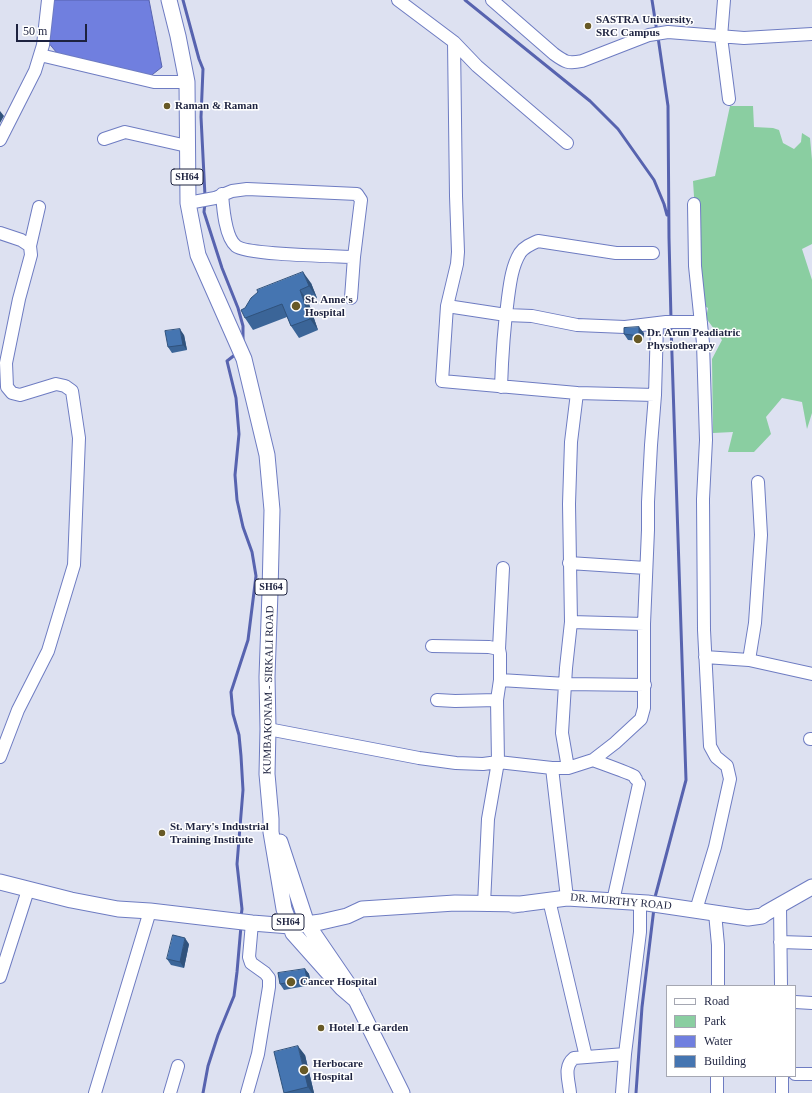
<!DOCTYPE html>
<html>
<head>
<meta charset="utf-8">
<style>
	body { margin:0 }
	#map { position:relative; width:812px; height:1093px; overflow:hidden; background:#dde1f1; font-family:"Times New Roman",serif }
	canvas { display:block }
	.legend { position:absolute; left:666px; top:985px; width:130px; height:92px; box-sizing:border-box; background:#fff; border:1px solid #a5a7b2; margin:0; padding:5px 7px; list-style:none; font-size:12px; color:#1d223f }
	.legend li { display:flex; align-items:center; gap:8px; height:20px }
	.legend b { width:20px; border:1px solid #a5a7b2 }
	.scale { position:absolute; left:16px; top:24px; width:71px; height:18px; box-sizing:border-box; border:2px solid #1d223f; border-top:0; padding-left:5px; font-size:12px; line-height:14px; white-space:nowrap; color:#1d223f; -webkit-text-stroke:3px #fff; paint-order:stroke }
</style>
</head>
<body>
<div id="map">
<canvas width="812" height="1093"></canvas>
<ul class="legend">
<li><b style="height:5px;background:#fff"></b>Road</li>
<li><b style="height:11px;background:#8acea1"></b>Park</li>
<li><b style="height:11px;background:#707fdf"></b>Water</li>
<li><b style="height:11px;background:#4575b1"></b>Building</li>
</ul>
<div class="scale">50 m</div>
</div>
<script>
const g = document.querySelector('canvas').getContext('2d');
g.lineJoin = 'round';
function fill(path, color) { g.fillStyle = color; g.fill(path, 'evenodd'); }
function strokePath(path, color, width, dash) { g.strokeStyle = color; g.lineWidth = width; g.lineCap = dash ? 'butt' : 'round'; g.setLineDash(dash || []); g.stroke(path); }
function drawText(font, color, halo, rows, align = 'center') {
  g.font = font + ' "Times New Roman",serif'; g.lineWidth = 3; g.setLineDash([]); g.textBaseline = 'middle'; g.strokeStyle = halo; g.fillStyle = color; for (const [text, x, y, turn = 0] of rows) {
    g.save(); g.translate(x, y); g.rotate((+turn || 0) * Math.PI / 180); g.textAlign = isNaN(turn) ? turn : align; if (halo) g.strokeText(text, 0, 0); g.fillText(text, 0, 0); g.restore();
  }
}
fill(new Path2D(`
	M 730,106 L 753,106 L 754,127 L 773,128 L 779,130 L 783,143 L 794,149 L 801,142 L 802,133 L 810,138 L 812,160 L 812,244 L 802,249 L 812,280 L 812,413 L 807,429 L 802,402 L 782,398 L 766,417 L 771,434 L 754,452 L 728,452 L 733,432 L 713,433 L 712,359 L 722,340 L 706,318 L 708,308 L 701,304 L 693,181 L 715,176 Z`), '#8acea1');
const water = new Path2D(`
	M 51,0 L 149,0 L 162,67 L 148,78 L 57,53 L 47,41 Z`);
fill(water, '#707fdf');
strokePath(water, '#5763af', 1);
strokePath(new Path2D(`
	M 183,0 L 199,59 L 203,69 L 201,117 L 205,196
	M 465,0 L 590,101 L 618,129 L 654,180 L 664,204 L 667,215
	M 652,0 L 657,32
	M 658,37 L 668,106 L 669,238 L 671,319
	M 205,202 L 204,212 L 222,268 L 238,308 L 243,326 L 243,342
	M 236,354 L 227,361 L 236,398 L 239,434 L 235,475 L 237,500 L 243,527 L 252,552 L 256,576 L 248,640 L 231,692 L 233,714 L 239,735 L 241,756 L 243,790 L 237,864 L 242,909 L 241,917
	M 654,901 L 686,780 L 671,325
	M 203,1093 L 208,1066 L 218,1035 L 234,996 L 237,972 L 241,926
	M 636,1093 L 642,1007 L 654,908`), '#5763af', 3);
const minor = new Path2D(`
	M 398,0 L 454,42 L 477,66 L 567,143
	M 492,0 L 554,54 C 565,62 568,64 582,61 L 649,35 L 668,32 L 744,38 L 812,34
	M 724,0 L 721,37 L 729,99
	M 454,42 L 456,196 L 458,252 L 457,264 L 447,306 L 442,381 L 577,393 L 655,395
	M 40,55 L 154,82 L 187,82
	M 104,139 L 125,132 L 187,146
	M 0,140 L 35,71 L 43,45 L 48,0
	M 222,194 C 223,207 225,237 236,246 C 247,255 334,256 354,257
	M 188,203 L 215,198 L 232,191 L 247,189 L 357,194 L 361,200 L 354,257 L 351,298
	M 694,204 L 695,266 L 703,343 L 706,440 L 703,499 L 704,630 L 710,746 L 716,757 L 727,766 L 730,779 L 715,847 L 696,910
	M 0,233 L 21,240 L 30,246 L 31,255 L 19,299 L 6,363 L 7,387 L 12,393 L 20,395 L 56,384 L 65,386 L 72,391 L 79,438 L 74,565 L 48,651 L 18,710 L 0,757
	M 30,246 L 39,207
	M 447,306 L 506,315 L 532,316 L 577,325 L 625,327 L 666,322 L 701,322
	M 501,387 C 502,357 504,327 508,298 C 510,283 512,266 520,253 C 524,247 531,244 538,241 L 616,253 L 653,253
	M 569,563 L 646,568
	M 571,622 L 644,624
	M 432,646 L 489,647 L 499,649 L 500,654 L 500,680 L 497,700 L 498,762 L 488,819 L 484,904
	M 499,649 L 503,568
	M 705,657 L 749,660 L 812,674
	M 749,660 L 755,623 L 761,535 L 758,482
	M 500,680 L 566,684 L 645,685
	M 437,700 L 455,701 L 497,700
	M 268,729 L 419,758 L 456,763 L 483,764 L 498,762 L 552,768 L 568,768 L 593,760 L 615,743 L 641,719 L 644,708 L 644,624 L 648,530 L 648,502 L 651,445 L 655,395 L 657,324
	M 810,739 L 812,739
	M 593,760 C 598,762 632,774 634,776 C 635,777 635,778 636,779
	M 552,768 L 567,898
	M 568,768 L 562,733 L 566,668 L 571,622 L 569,504 L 571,442 L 577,393
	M 549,900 L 586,1057
	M 613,901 L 639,784
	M 780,906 L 781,986
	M 715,913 L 718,945 L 718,986
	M 780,942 L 812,943
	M 0,977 L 28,890
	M 795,1002 L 812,1003
	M 795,1074 L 812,1074
	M 95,1093 L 150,911
	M 170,1093 L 178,1066
	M 247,1093 L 258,1054 L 269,987 L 269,978 L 265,973 L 251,963 L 249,957 L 252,923
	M 570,1093 C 569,1080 563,1067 574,1058 L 625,1054
	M 622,1093 L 625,1054 L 640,932 L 640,903
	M 717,1093 L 717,1076
	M 782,1093 L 782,1076`);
const major = new Path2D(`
	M 169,0 L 178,36 L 187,82 L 188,203 L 198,255 L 244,359 L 267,455 L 272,510 L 270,592 L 267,677 L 268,729 L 267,774 L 271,819 L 271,832 L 284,909 L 293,933 L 342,988 L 356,1000
	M 280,842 L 307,924 L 348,984 L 402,1093
	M 0,882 L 71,900 L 118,909 L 150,911 L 252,923 L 290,926 L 321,922 L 347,916 L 362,909 L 455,903 L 523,904
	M 513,905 L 567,898 L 647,903 L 748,918 L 762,916 L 766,913 L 812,887`);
strokePath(minor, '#6e7cc2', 14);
strokePath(major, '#6e7cc2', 17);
strokePath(minor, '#fff', 12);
strokePath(major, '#fff', 15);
fill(new Path2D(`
	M 311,283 L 317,298 L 308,301 L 318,330 L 299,338 L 291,326 L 287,317 L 253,330 L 245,318 Z
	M 644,333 L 643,341 L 628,340 L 624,334 Z
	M 184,335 L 187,350 L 172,353 L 168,347 Z
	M 189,944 L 184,968 L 171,965 L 167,959 Z
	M 305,969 L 309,974 L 311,985 L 284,990 L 280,984 Z
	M 305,1055 L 314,1093 L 284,1093 Z`), '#3b6598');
fill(new Path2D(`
	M 0,111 L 4,116 L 0,123 Z
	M 303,272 L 311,283 L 317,298 L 309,286 Z
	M 300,290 L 308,301 L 318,330 L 310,319 Z
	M 639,327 L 644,333 L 643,341 L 639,336 Z
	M 180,329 L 184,335 L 187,350 L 183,345 Z
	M 185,938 L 189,944 L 184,968 L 180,962 Z
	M 305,969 L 309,974 L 311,985 L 307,979 Z
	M 298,1046 L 305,1055 L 314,1093 L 312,1093 L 308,1087 Z`), '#30527c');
const building = new Path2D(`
	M 303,272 L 309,286 L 300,290 L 310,319 L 291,326 L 282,304 L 245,318 L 241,310 L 245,308 L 251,298 L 258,292 L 257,290 Z
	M 639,327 L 639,336 L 624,334 L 624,328 Z
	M 180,329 L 183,345 L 168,347 L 165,331 Z
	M 173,935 L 185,938 L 180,962 L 167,959 Z
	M 305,969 L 307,979 L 280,984 L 278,973 Z
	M 298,1046 L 308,1087 L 284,1093 L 274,1052 Z`);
fill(building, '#4575b1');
strokePath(building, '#30527c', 1);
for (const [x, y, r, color] of [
	[588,26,4,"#675926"],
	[167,106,4,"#675926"],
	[296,306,5,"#675926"],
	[638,339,5,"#675926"],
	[162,833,4,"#675926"],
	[291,982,5,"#675926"],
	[321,1028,4,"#675926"],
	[304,1070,5,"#675926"]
]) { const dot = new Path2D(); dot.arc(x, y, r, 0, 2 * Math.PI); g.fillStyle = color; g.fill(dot); strokePath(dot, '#fff', 1.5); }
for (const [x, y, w] of [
	[187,177,32],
	[271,587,32],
	[288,922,32]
]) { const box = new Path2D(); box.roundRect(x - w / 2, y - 8, w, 16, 3); g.fillStyle = '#fff'; g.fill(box); strokePath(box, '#1d223f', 1); }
drawText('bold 10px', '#1d223f', null, [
	["SH64",187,177],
	["SH64",271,587],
	["SH64",288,922]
]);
drawText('bold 11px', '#1d223f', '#fff', [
	["SASTRA University,",596,20],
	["SRC Campus",596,33],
	["Raman & Raman",175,106],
	["St. Anne's",305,300],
	["Hospital",305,313],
	["Dr. Arun Peadiatric",647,333],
	["Physiotherapy",647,346],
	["St. Mary's Industrial",170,827],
	["Training Institute",170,840],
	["Cancer Hospital",300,982],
	["Hotel Le Garden",329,1028],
	["Herbocare",313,1064],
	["Hospital",313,1077]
], 'left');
drawText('11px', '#1d223f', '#fff', [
	["KUMBAKONAM - SIRKALI ROAD",269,690,-89],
	["DR. MURTHY ROAD",621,902,5]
]);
</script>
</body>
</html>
